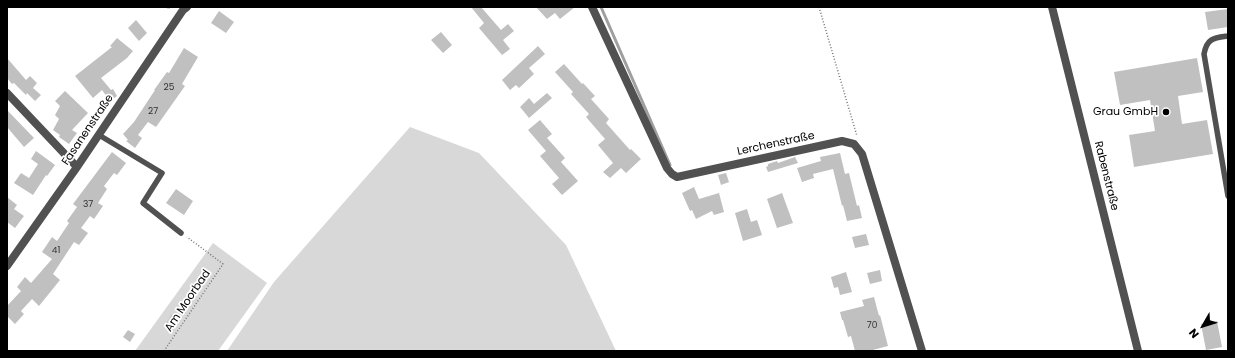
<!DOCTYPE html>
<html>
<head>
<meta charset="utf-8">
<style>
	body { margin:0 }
	#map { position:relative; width:1235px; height:358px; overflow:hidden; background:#fff; font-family:Poppins,sans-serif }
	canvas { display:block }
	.frame { position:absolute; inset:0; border:8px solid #000; pointer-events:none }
	.north { position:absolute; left:1183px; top:306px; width:40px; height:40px; -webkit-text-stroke:3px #fff; paint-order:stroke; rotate:231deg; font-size:11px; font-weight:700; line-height:16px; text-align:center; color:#000 }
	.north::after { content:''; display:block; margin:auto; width:14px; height:18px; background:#000; clip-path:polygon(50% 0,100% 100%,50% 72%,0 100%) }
</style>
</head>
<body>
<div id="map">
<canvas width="1235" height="358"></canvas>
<div class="frame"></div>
<div class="north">N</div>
</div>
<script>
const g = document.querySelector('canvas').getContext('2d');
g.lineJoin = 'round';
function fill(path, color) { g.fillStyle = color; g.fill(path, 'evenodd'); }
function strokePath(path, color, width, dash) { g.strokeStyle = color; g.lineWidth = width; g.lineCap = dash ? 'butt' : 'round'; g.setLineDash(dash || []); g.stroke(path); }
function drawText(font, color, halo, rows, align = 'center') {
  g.font = font + ' Poppins,sans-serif'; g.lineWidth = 3.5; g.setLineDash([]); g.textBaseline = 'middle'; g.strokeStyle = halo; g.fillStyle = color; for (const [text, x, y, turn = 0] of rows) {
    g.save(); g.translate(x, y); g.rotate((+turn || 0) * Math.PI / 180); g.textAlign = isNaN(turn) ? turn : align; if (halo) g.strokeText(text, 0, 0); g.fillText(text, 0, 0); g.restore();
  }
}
fill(new Path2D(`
	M 410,127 L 479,153 L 566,245 L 616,351 L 227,351 L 274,282 Z
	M 213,243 L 267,283 L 218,351 L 135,351 Z`), '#d8d8d8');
strokePath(new Path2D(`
	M 168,7 L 169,7
	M 601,7 L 670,165`), '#9f9f9f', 3);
fill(new Path2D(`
	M 471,7 L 481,7 L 501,30 L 508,24 L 514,31 L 503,40 L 510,49 L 502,55 L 479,28 L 484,23 Z
	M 536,7 L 575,7 L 560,19 L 555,13 L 547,19 Z
	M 1228,9 L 1228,27 L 1208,30 L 1205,12 Z
	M 219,11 L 234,22 L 226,33 L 211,23 Z
	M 136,20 L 147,33 L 139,41 L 128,28 Z
	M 441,32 L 452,45 L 443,53 L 431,40 Z
	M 117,38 L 133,51 L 127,58 L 101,78 L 111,90 L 113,89 L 117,96 L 110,101 L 102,90 L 93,98 L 75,76 L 112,47 L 110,46 Z
	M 538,46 L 545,54 L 529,68 L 534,74 L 519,88 L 516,85 L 510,90 L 502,80 Z
	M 184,48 L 198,57 L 182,84 L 185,86 L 156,127 L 148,122 L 138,135 L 142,138 L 135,148 L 126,141 L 128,140 L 123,134 L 134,122 L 155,90 L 154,90 L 167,72 L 169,73 Z
	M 7,58 L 26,80 L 30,76 L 37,83 L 33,88 L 41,95 L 35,101 L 27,93 L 26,95 L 14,83 L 12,84 L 7,78 Z
	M 1197,58 L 1203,92 L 1178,96 L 1182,124 L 1207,120 L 1213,154 L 1134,167 L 1129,135 L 1155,131 L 1150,100 L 1120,105 L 1114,72 Z
	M 564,64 L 582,84 L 583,83 L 595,96 L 591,99 L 609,119 L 606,123 L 630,150 L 631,149 L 641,159 L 626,173 L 621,168 L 610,178 L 603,172 L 613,163 L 598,145 L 605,139 L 586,117 L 589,114 L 571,94 L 573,92 L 555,72 Z
	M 65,91 L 88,113 L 72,130 L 77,133 L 69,144 L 59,137 L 60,135 L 53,130 L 59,119 L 55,115 L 60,106 L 55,101 Z
	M 547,93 L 552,98 L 529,118 L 520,107 L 529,98 L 534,104 Z
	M 7,110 L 34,138 L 24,147 L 7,127 Z
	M 540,120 L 552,134 L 547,138 L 565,158 L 561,162 L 578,181 L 562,195 L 552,184 L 559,178 L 540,156 L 546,151 L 528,130 Z
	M 36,151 L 55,165 L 47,176 L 46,175 L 33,195 L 14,183 L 21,173 L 29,178 L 38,164 L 31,159 Z
	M 112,152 L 126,163 L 117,175 L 114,173 L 104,186 L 107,189 L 98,203 L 103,206 L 94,219 L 90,216 L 81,228 L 88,233 L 79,245 L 74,242 L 53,274 L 60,280 L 39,306 L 32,299 L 21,311 L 24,314 L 15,324 L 7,316 L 7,306 L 21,291 L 17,287 L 25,277 L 31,283 L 52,259 L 42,252 L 52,237 L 57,241 L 69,223 L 67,221 L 77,207 L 73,204 Z
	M 840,153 L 845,174 L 849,173 L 857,206 L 859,205 L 862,218 L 847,221 L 843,205 L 842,206 L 833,169 L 813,174 L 814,178 L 802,182 L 797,168 L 821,161 L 820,157 Z
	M 795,157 L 798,163 L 768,172 L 766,167 L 768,166 L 768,164 L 777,161 L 778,163 Z
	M 726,173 L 729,182 L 721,185 L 718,175 Z
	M 694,187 L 699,199 L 719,193 L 724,212 L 714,215 L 712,211 L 696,219 L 692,210 L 690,211 L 682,193 Z
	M 176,189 L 193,201 L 184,215 L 166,203 Z
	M 782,193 L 793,223 L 777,228 L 767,199 Z
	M 7,197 L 17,205 L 14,209 L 24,216 L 15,228 L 7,222 Z
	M 747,209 L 751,222 L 757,220 L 762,235 L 743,241 L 735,213 Z
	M 866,234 L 869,245 L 855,248 L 852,237 Z
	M 880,270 L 882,281 L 870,284 L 867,273 Z
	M 846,272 L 852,292 L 840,295 L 838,287 L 834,288 L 831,277 Z
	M 874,297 L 879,316 L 880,315 L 888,346 L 869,351 L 855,351 L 851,336 L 848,337 L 843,320 L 842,320 L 840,312 L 864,306 L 862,300 Z
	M 172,314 L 178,318 L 171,329 L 165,325 Z
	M 1217,321 L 1222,347 L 1206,350 L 1201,324 Z
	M 128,330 L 135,334 L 130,342 L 123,337 Z`), '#c0c0c0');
strokePath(new Path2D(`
	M 819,7 L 857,136
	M 164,351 L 223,264 L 187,237`), '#737373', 1.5, [1, 2]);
strokePath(new Path2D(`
	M 1228,36 C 1214,38 1207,38 1204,54 L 1228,196
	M 99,135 L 162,173 L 143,203 L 181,233`), '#515151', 5.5);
strokePath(new Path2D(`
	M 592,7 L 667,168 L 672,174 L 677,177 L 842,141 L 854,144 L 862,154 L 922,351
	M 1052,7 L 1138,351
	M 7,93 L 77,167
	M 7,266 L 77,167 L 183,10 L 187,7`), '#515151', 8);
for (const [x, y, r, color] of [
	[1166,112,4,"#000"]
]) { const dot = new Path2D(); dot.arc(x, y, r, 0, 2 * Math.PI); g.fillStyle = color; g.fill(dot); strokePath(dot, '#fff', 1.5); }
drawText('9px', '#303030', null, [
	["25",169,88],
	["27",153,112],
	["37",88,205],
	["41",56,251],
	["70",872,326]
]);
drawText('11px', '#000', '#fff', [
	["Grau GmbH",1158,112]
], 'right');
drawText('11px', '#000', '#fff', [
	["Fasanenstraße",88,130,-56],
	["Lerchenstraße",776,144,-12],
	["Rabenstraße",1106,176,76],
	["Am Moorbad",188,301,-56]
]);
</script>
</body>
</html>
